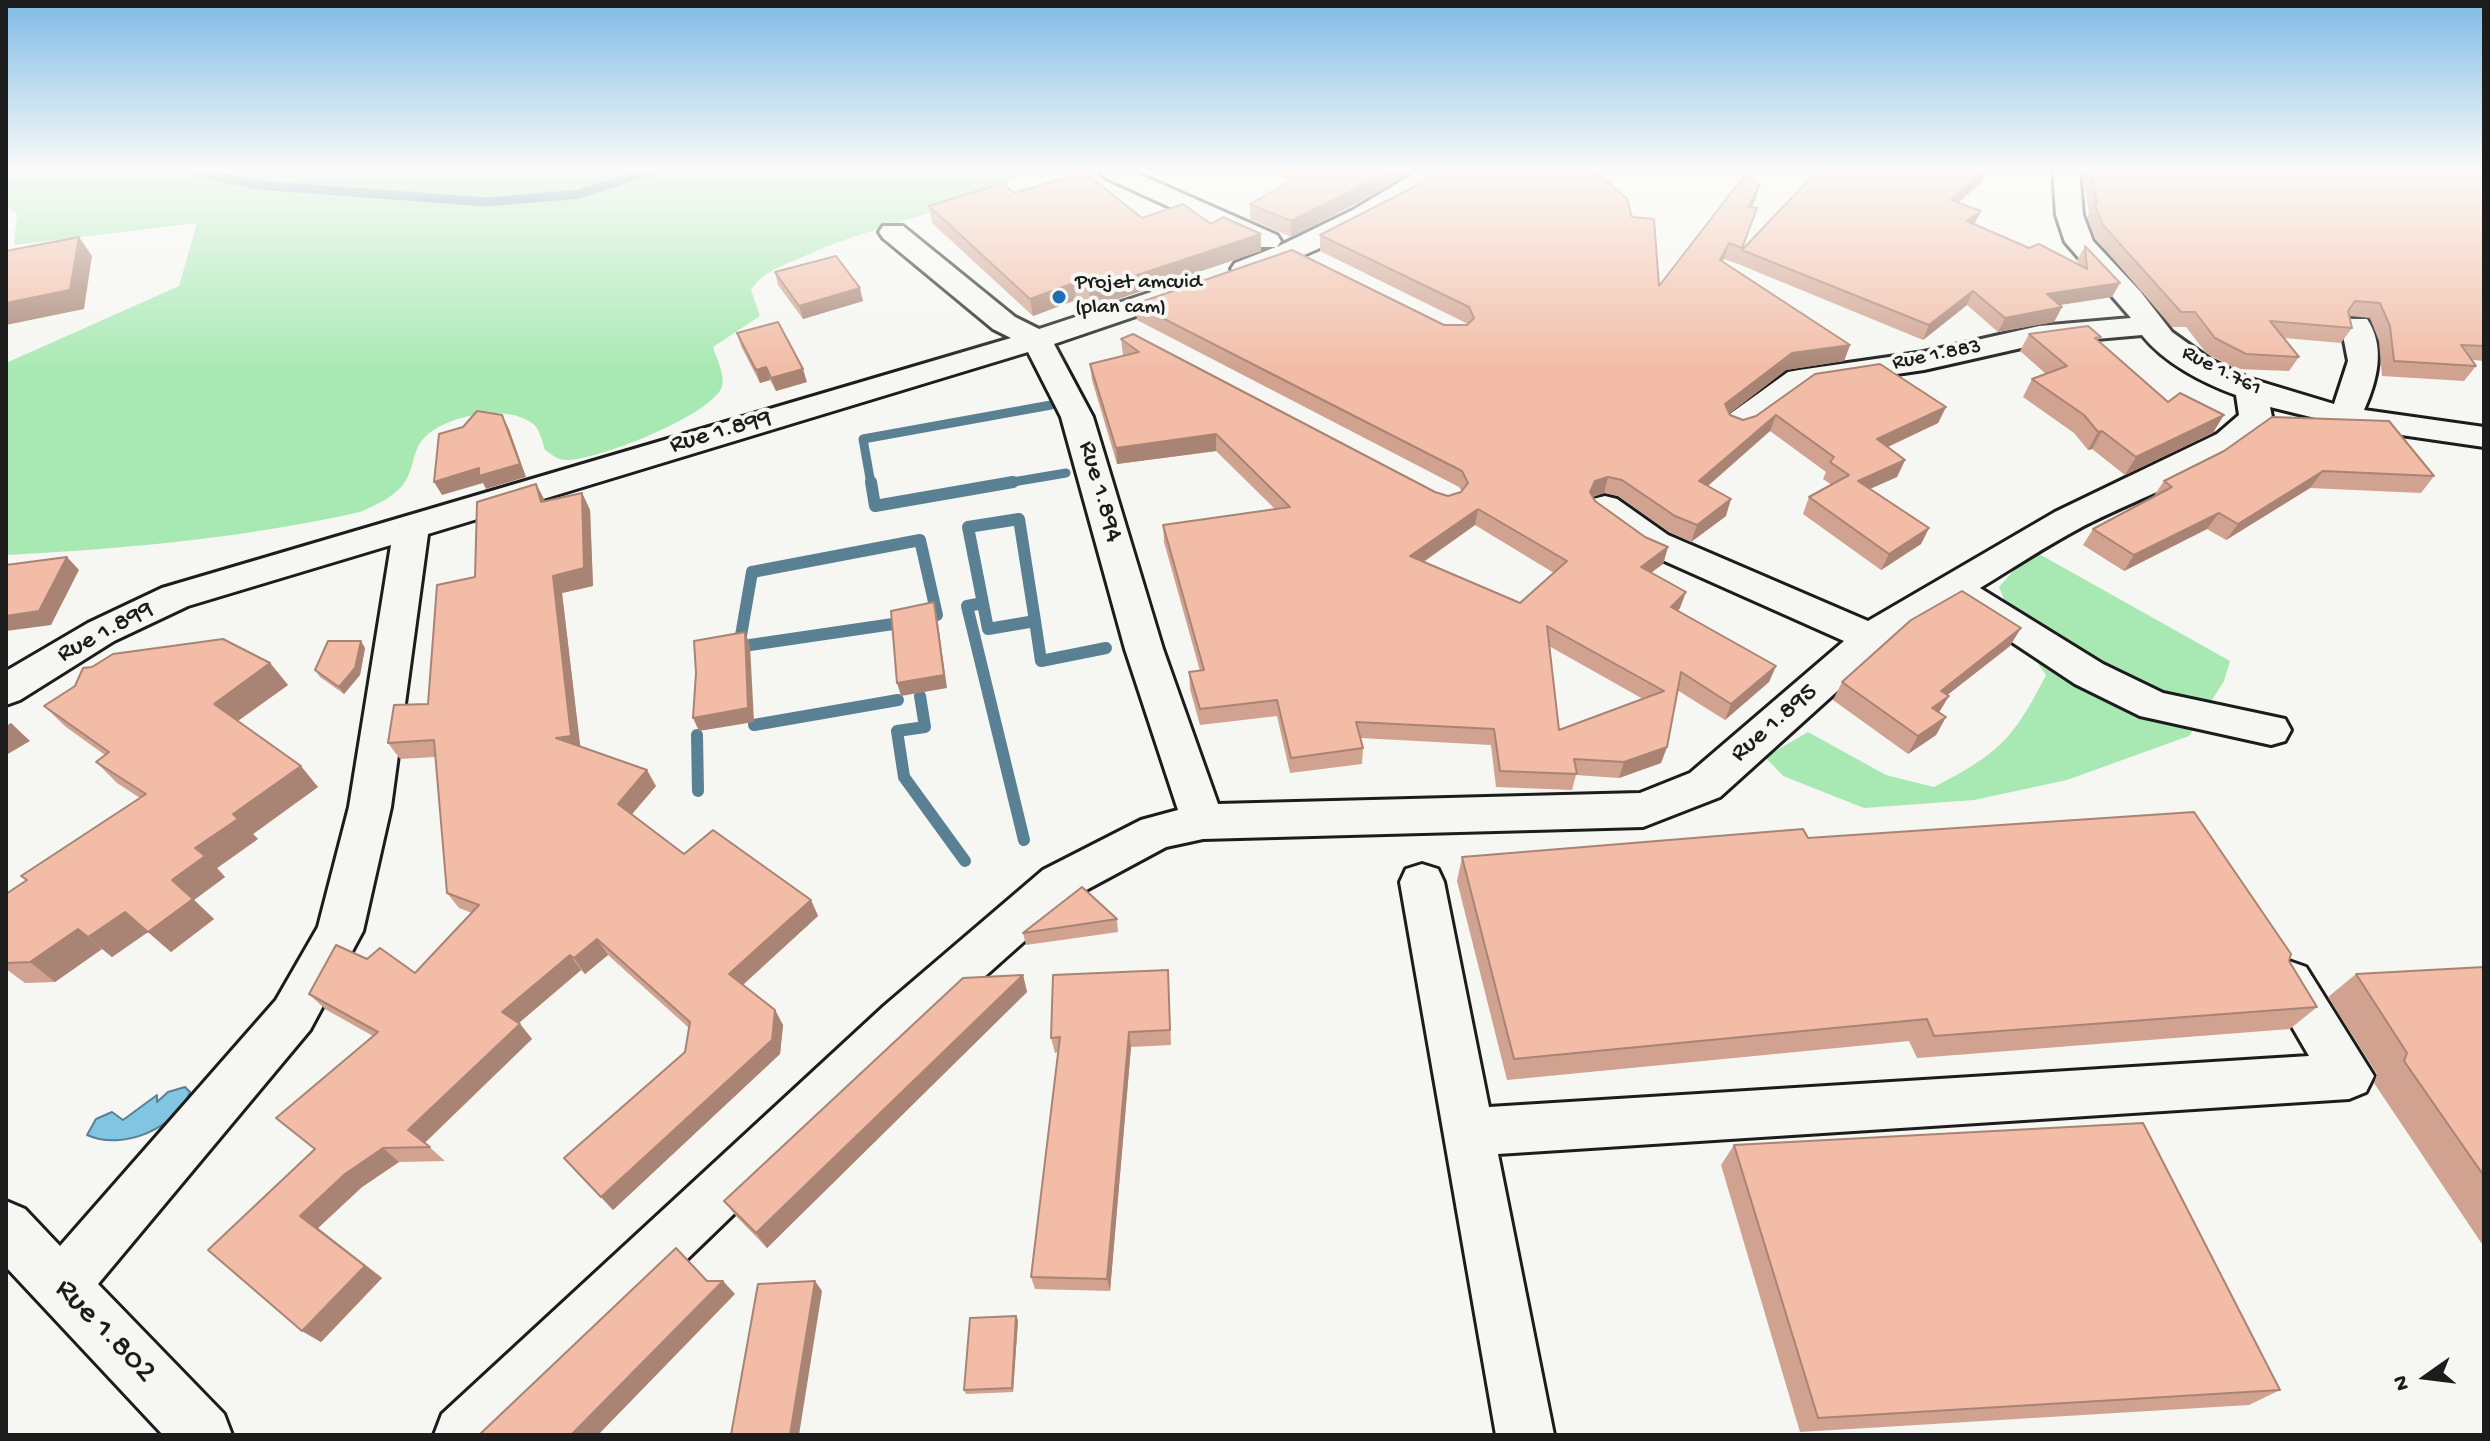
<!DOCTYPE html>
<html>
<head>
<meta charset="utf-8">
<style>
	body { margin:0 }
	#map { position:relative; width:2490px; height:1441px; overflow:hidden; background:#f6f6f2; font-family:"Gochi Hand",sans-serif }
	canvas { display:block }
	.frame { position:absolute; inset:0; border:8px solid #1c1c1c; pointer-events:none }
	.north { position:absolute; left:2386px; top:1337px; width:80px; height:80px; -webkit-text-stroke:6px #f6f6f2; paint-order:stroke; rotate:256deg; font-size:22px; font-weight:700; line-height:32px; text-align:center; color:#1c1c1c }
	.north::after { content:''; display:block; margin:auto; width:28px; height:36px; background:#1c1c1c; clip-path:polygon(50% 0,100% 100%,50% 72%,0 100%) }
</style>
</head>
<body>
<div id="map">
<canvas width="2490" height="1441"></canvas>
<div class="frame"></div>
<div class="north">N</div>
</div>
<script>
const g = document.querySelector('canvas').getContext('2d');
g.lineJoin = 'round';
function fill(path, color) { g.fillStyle = color; g.fill(path, 'evenodd'); }
function strokePath(path, color, width, dash) { g.strokeStyle = color; g.lineWidth = width; g.lineCap = dash ? 'butt' : 'round'; g.setLineDash(dash || []); g.stroke(path); }
function drawText(font, color, halo, rows, align = 'center') {
  g.font = font + ' "Gochi Hand",sans-serif'; g.lineWidth = 8; g.setLineDash([]); g.textBaseline = 'middle'; g.strokeStyle = halo; g.fillStyle = color; for (const [text, x, y, turn = 0] of rows) {
    g.save(); g.translate(x, y); g.rotate((+turn || 0) * Math.PI / 180); g.textAlign = isNaN(turn) ? turn : align; if (halo) g.strokeText(text, 0, 0); g.fillText(text, 0, 0); g.restore();
  }
}
fill(new Path2D(`
	M 6,169 L 1033,169 C 969,209 878,223 807,255 C 785,265 764,270 751,290 L 760,316 L 713,347 C 716,357 727,379 721,389 C 706,417 598,460 567,460 C 558,460 552,455 545,450 C 542,442 540,428 532,423 C 506,404 448,415 426,436 C 412,449 415,465 406,480 C 397,496 376,505 360,512 C 245,538 124,549 6,555 L 6,363 L 179,286 L 197,223 L 14,245 L 17,214 L 6,206 Z
	M 2032,550 L 2230,661 L 2224,681 L 2189,736 L 2067,780 L 1974,800 L 1864,808 L 1783,776 L 1765,757 L 1808,732 L 1886,775 L 1934,787 C 1998,754 2013,740 2046,675 L 2018,635 L 1999,587 Z`), '#a8e9b3');
const water = new Path2D(`
	M 185,1087 L 190,1092 C 176,1129 122,1151 87,1135 L 96,1119 L 112,1112 L 123,1120 L 157,1095 L 157,1102 L 168,1092 Z`);
fill(water, '#81c5e2');
strokePath(water, '#598193', 2);
strokePath(new Path2D(`
	M 185,169 L 257,185 L 487,202 L 579,194 L 657,169
	M 871,484 L 863,439 L 1051,405
	M 1001,484 L 1066,473`), '#598193', 9);
strokePath(new Path2D(`
	M 871,482 L 875,506 L 1013,482
	M 1019,519 L 1035,621 L 988,629 L 968,527 Z
	M 983,603 L 967,606 L 1024,840
	M 1035,621 L 1041,661 L 1106,648
	M 750,645 L 893,624
	M 739,647 L 752,572 L 920,540 L 937,615
	M 920,696 L 925,727 L 897,731 L 904,777 L 965,861
	M 754,725 L 898,700
	M 697,735 L 698,791`), '#598193', 12);
const street = new Path2D(`
	M 1102,169 L 1127,169 L 1277,235 L 1281,241 L 1277,247 L 1353,210 L 1416,172 L 1415,169 L 1441,169 L 1442,175 C 1422,204 1282,268 1245,278 L 1235,275 L 1231,269 L 1235,263 L 1276,247 L 1257,247 L 1104,177 L 1100,172 Z
	M 2053,169 L 2079,169 L 2083,215 L 2093,241 L 2140,291 L 2172,332 L 2211,360 L 2248,378 L 2334,404 L 2348,361 L 2341,325 L 2345,319 L 2367,319 C 2386,347 2377,381 2364,410 L 2484,427 L 2484,447 L 2360,429 L 2270,407 L 2272,417 C 2240,463 2132,500 2080,528 C 2046,546 2013,568 1980,588 L 2103,664 L 2163,693 L 2285,719 L 2291,730 L 2285,741 L 2271,745 L 2140,716 L 2075,684 L 1962,609 L 1958,602 L 1895,639 L 1720,797 L 1643,827 L 1203,839 L 1166,847 L 1075,896 L 918,1036 L 505,1435 L 434,1435 L 442,1414 L 884,1006 L 1043,870 L 1141,820 L 1178,810 L 1125,649 L 1061,417 L 1028,352 L 428,534 L 391,807 L 363,931 L 310,1030 L 98,1284 L 224,1414 L 232,1435 L 163,1435 L 6,1267 L 6,1201 L 25,1209 L 60,1246 L 276,1000 L 318,927 L 349,807 L 391,545 L 188,606 L 114,641 L 20,700 L 6,705 L 6,671 L 88,623 L 162,588 L 1011,338 L 993,329 L 883,238 L 879,232 L 883,226 L 903,226 L 1015,317 L 1039,329 L 1188,280 L 1198,283 L 1202,289 L 1198,295 L 1054,344 L 1093,417 L 1163,649 L 1218,804 L 1640,793 L 1690,773 L 1844,641 L 1642,551 L 1593,515 L 1588,507 L 1593,499 L 1605,496 L 1617,499 L 1668,535 L 1868,621 L 2055,512 L 2217,434 L 2239,415 L 2236,395 C 2203,383 2164,363 2142,335 L 2039,344 L 1924,370 L 1808,387 L 1749,430 L 1738,433 L 1727,430 L 1722,423 L 1727,416 L 1788,372 L 1799,370 L 1924,352 L 2039,326 L 2131,318 L 2065,242 L 2056,215 Z
	M 1422,864 L 1438,869 L 1444,882 L 1489,1107 L 2309,1056 L 2266,982 L 2272,967 L 2289,961 L 2306,967 L 2374,1076 L 2366,1092 L 2349,1099 L 1498,1154 L 1554,1435 L 1496,1435 L 1400,882 L 1406,869 Z`);
strokePath(street, '#1c1c1c', 6);
fill(street, '#f6f6f2');
fill(new Path2D(`
	M 1261,169 L 1412,169 L 1386,188 L 1291,237 L 1250,219 L 1250,204 L 1291,181 Z
	M 2082,169 L 2484,169 L 2484,361 L 2473,360 L 2476,366 L 2464,381 L 2382,376 L 2379,341 L 2370,318 L 2350,316 L 2352,328 L 2341,343 L 2284,338 L 2299,357 L 2289,371 L 2236,369 L 2206,353 L 2186,327 L 2172,327 L 2096,239 L 2087,217 L 2089,213 Z
	M 1909,170 L 1982,182 L 1958,203 L 1975,224 L 2029,248 L 2078,264 L 2077,260 L 2085,246 L 2112,297 L 2060,305 L 2062,307 L 2054,322 L 1998,332 L 1967,305 L 1923,340 L 1738,264 L 1739,260 L 1738,264 L 1724,259 L 1723,261 L 1850,345 L 1844,361 L 1786,370 L 1729,414 L 1730,415 L 1743,420 L 1756,416 L 1946,407 L 1938,423 L 1888,447 L 1905,460 L 1897,477 L 1870,489 L 1929,528 L 1921,544 L 1881,570 L 1803,514 L 1809,497 L 1832,485 L 1823,479 L 1826,472 L 1770,431 L 1708,486 L 1726,516 L 1691,542 L 1669,532 L 1618,496 L 1604,493 L 1593,497 L 1595,501 L 1645,537 L 1668,547 L 1663,564 L 1650,573 L 1680,608 L 1678,611 L 1776,666 L 1769,682 L 1725,720 L 1677,690 L 1667,747 L 1661,763 L 1619,778 L 1576,775 L 1572,790 L 1496,787 L 1491,745 L 1361,738 L 1363,748 L 1362,764 L 1290,773 L 1277,716 L 1200,725 L 1190,689 L 1189,672 L 1200,671 L 1164,542 L 1163,525 L 1275,509 L 1216,451 L 1117,464 L 1092,380 L 1090,364 L 1123,356 L 1121,339 L 1435,492 L 1448,496 L 1462,492 L 1459,487 L 1137,320 L 1135,304 L 1444,325 L 1467,325 L 1466,323 L 1320,251 L 1320,235 L 1632,217 L 1659,286 L 1760,185 L 1752,207 L 1752,223 L 1743,249 ZM 1475,525 L 1554,573 L 1520,603 L 1424,562 ZM 1549,646 L 1643,699 L 1559,730 Z
	M 1014,193 L 1142,218 L 1211,224 L 1261,234 L 1261,251 L 1091,308 L 1076,300 L 1033,316 L 932,223 L 929,206 Z
	M 775,272 L 863,301 L 803,319 L 778,285 Z
	M 737,333 L 807,382 L 776,391 L 770,380 L 760,383 L 741,346 Z
	M 2029,334 L 2099,341 L 2168,402 L 2213,433 L 2125,475 L 2092,449 L 2088,450 L 2074,433 L 2023,397 L 2032,379 L 2046,374 L 2020,351 Z
	M 2224,451 L 2434,476 L 2421,493 L 2310,488 L 2226,540 L 2207,529 L 2124,571 L 2083,545 L 2093,529 L 2153,497 L 2164,481 Z
	M 536,484 L 545,501 L 582,493 L 590,510 L 593,586 L 562,593 L 580,747 L 656,786 L 632,814 L 684,854 L 811,900 L 818,916 L 743,985 L 775,1010 L 783,1025 L 780,1054 L 613,1210 L 564,1158 L 685,1052 L 689,1028 L 608,955 L 585,974 L 581,970 L 519,1023 L 532,1039 L 425,1143 L 445,1161 L 399,1162 L 362,1187 L 318,1228 L 382,1278 L 321,1342 L 302,1331 L 315,1149 L 373,1036 L 325,1009 L 309,994 L 367,959 L 415,973 L 472,913 L 459,908 L 447,893 L 435,757 L 400,759 L 388,743 L 428,704 L 475,577 Z
	M 2010,646 L 1947,695 L 1949,696 L 1939,712 L 1946,717 L 1936,735 L 1908,754 L 1833,700 L 1842,682 Z
	M 365,648 L 360,675 L 344,694 L 320,677 L 315,670 Z
	M 270,663 L 288,685 L 238,721 L 318,787 L 253,834 L 258,839 L 217,868 L 225,877 L 194,900 L 214,919 L 171,952 L 148,932 L 112,957 L 102,949 L 55,982 L 25,983 L 6,969 L 6,894 L 27,880 L 140,798 L 117,783 L 96,762 L 105,755 L 66,727 L 44,706 L 75,686 Z
	M 1808,838 L 2289,961 L 2317,1007 L 2290,1029 L 1917,1058 L 1909,1041 L 1507,1080 L 1457,881 L 1462,857 Z
	M 1117,919 L 1118,932 L 1026,945 L 1023,933 Z
	M 2484,967 L 2484,1247 L 2374,1083 L 2377,1074 L 2328,997 L 2356,974 Z
	M 1023,975 L 1027,992 L 767,1248 L 736,1216 L 724,1201 Z
	M 1169,985 L 1171,1045 L 1131,1047 L 1110,1291 L 1035,1289 L 1031,1277 L 1058,1052 L 1055,1053 L 1051,1038 Z
	M 1734,1145 L 2280,1390 L 2249,1405 L 1800,1432 L 1721,1165 Z
	M 1018,1320 L 1013,1392 L 966,1394 L 964,1390 Z`), '#d0a28f');
fill(new Path2D(`
	M 1393,169 L 1412,169 L 1386,188 L 1291,237 L 1291,221 Z
	M 1988,169 L 1982,182 L 1945,214 L 1951,200 Z
	M 1760,185 L 1755,201 L 1744,222 L 1748,207 Z
	M 1981,211 L 1974,225 L 1967,221 Z
	M 1261,234 L 1261,251 L 1091,308 L 1089,291 Z
	M 79,237 L 92,256 L 84,309 L 6,325 L 6,303 Z
	M 1729,243 L 1724,259 L 1715,275 L 1720,260 Z
	M 1074,283 L 1076,300 L 1033,316 L 1030,299 Z
	M 2120,283 L 2112,297 L 2039,308 L 2047,294 Z
	M 860,288 L 863,301 L 803,319 L 799,306 Z
	M 1973,291 L 1967,305 L 1923,340 L 1929,325 Z
	M 2062,307 L 2054,322 L 1998,332 L 2005,318 Z
	M 1850,345 L 1844,361 L 1786,370 L 1720,421 L 1725,404 L 1792,353 Z
	M 766,367 L 770,380 L 760,383 L 756,370 Z
	M 803,369 L 807,382 L 776,391 L 771,378 Z
	M 1946,407 L 1938,423 L 1870,455 L 1877,439 Z
	M 502,415 L 509,429 L 526,477 L 486,489 L 483,483 L 442,495 L 434,482 Z
	M 1776,415 L 1770,431 L 1694,498 L 1699,481 Z
	M 2224,415 L 2213,433 L 2125,475 L 2136,457 Z
	M 2102,431 L 2092,449 L 2088,450 L 2098,432 Z
	M 1216,434 L 1216,451 L 1117,464 L 1116,448 Z
	M 1905,460 L 1897,477 L 1851,497 L 1858,481 Z
	M 2323,471 L 2310,488 L 2226,540 L 2238,524 Z
	M 1608,477 L 1604,493 L 1590,497 L 1590,492 L 1595,481 Z
	M 536,484 L 545,501 L 541,502 Z
	M 582,493 L 590,510 L 593,586 L 562,593 L 581,752 L 556,738 L 553,576 Z
	M 1731,499 L 1726,516 L 1691,542 L 1697,525 Z
	M 1478,509 L 1475,525 L 1408,572 L 1410,556 Z
	M 2219,513 L 2207,529 L 2124,571 L 2134,555 Z
	M 1929,528 L 1921,544 L 1881,570 L 1889,554 Z
	M 1668,547 L 1663,564 L 1636,584 L 1641,567 Z
	M 67,557 L 79,570 L 51,625 L 6,631 L 6,616 Z
	M 1686,592 L 1680,608 L 1665,624 L 1671,607 Z
	M 934,602 L 937,616 L 947,688 L 901,696 L 897,683 Z
	M 2021,628 L 2010,646 L 1932,707 L 1949,696 L 1938,714 L 1922,725 L 1941,691 Z
	M 745,632 L 750,645 L 754,722 L 699,731 L 693,718 Z
	M 361,641 L 365,648 L 360,675 L 344,694 L 339,687 Z
	M 270,663 L 288,685 L 232,725 L 214,704 Z
	M 1776,666 L 1769,682 L 1725,720 L 1731,704 Z
	M 1946,717 L 1936,735 L 1908,754 L 1918,736 Z
	M 11,723 L 30,741 L 6,755 L 6,726 Z
	M 1667,747 L 1661,763 L 1619,778 L 1624,762 Z
	M 301,766 L 318,787 L 253,834 L 258,839 L 217,868 L 225,877 L 194,900 L 214,919 L 171,952 L 148,932 L 172,880 L 195,848 L 233,814 Z
	M 647,770 L 656,786 L 627,820 L 618,804 Z
	M 811,900 L 818,916 L 738,989 L 729,974 Z
	M 125,912 L 148,932 L 112,957 L 88,937 Z
	M 78,929 L 102,949 L 55,982 L 30,962 Z
	M 597,939 L 608,955 L 585,974 L 574,958 Z
	M 570,955 L 581,970 L 514,1027 L 502,1012 Z
	M 1023,975 L 1027,992 L 767,1248 L 756,1233 Z
	M 775,1010 L 783,1025 L 780,1054 L 613,1210 L 601,1197 Z
	M 520,1024 L 532,1039 L 423,1144 L 408,1130 Z
	M 1129,1032 L 1131,1047 L 1110,1291 L 1107,1279 Z
	M 383,1148 L 399,1162 L 362,1187 L 318,1228 L 382,1278 L 321,1342 L 302,1331 L 300,1216 L 345,1174 Z
	M 723,1281 L 735,1294 L 598,1435 L 571,1435 Z
	M 815,1281 L 822,1291 L 799,1435 L 790,1435 Z
	M 1016,1316 L 1018,1320 L 1013,1392 L 1012,1388 Z`), '#a98474');
const building = new Path2D(`
	M 1298,169 L 1393,169 L 1387,173 L 1291,221 L 1250,204 L 1307,172 Z
	M 1441,169 L 1594,169 L 1627,199 L 1632,217 L 1654,219 L 1659,286 L 1744,176 L 1760,185 L 1748,207 L 1757,208 L 1742,248 L 1729,243 L 1720,260 L 1850,345 L 1792,353 L 1725,404 L 1730,415 L 1743,420 L 1756,416 L 1815,374 L 1880,364 L 1946,407 L 1877,439 L 1905,460 L 1858,481 L 1929,528 L 1889,554 L 1809,497 L 1849,475 L 1830,462 L 1834,457 L 1776,415 L 1699,481 L 1731,499 L 1697,525 L 1675,516 L 1622,480 L 1608,477 L 1595,481 L 1590,492 L 1595,501 L 1645,537 L 1668,547 L 1641,567 L 1686,592 L 1671,607 L 1776,666 L 1731,704 L 1681,672 L 1667,747 L 1624,762 L 1574,759 L 1577,774 L 1500,771 L 1494,729 L 1356,722 L 1363,748 L 1291,758 L 1277,700 L 1200,709 L 1189,672 L 1204,670 L 1163,525 L 1290,507 L 1216,434 L 1116,448 L 1090,364 L 1139,352 L 1121,339 L 1133,334 L 1435,492 L 1448,496 L 1461,492 L 1468,483 L 1462,471 L 1135,304 L 1292,250 L 1444,325 L 1467,325 L 1474,318 L 1469,307 L 1320,235 L 1408,190 ZM 1478,509 L 1567,561 L 1520,603 L 1410,556 ZM 1547,626 L 1664,691 L 1559,730 Z
	M 1819,169 L 1903,169 L 1909,170 L 1911,169 L 1987,169 L 1951,200 L 1981,211 L 1967,221 L 2029,248 L 2039,244 L 2087,269 L 2085,246 L 2120,283 L 2047,294 L 2062,307 L 2005,318 L 1973,291 L 1929,325 L 1742,250 Z
	M 2091,169 L 2484,169 L 2484,346 L 2461,345 L 2476,366 L 2394,361 L 2390,326 L 2380,303 L 2355,301 L 2348,311 L 2352,328 L 2270,321 L 2299,357 L 2246,354 L 2215,338 L 2195,312 L 2181,312 L 2103,225 L 2094,203 L 2097,204 Z
	M 1084,172 L 1142,218 L 1183,204 L 1211,224 L 1223,217 L 1261,234 L 1089,291 L 1074,283 L 1030,299 L 929,206 L 1003,183 L 1014,193 Z
	M 79,237 L 70,290 L 6,303 L 6,251 Z
	M 836,256 L 860,288 L 799,306 L 775,272 Z
	M 778,322 L 803,369 L 771,378 L 766,367 L 756,370 L 737,333 Z
	M 2088,326 L 2101,337 L 2095,338 L 2168,402 L 2180,393 L 2224,415 L 2136,457 L 2102,431 L 2098,432 L 2084,415 L 2032,379 L 2067,366 L 2029,334 Z
	M 477,411 L 502,415 L 520,464 L 479,476 L 479,468 L 434,482 L 439,434 L 463,427 Z
	M 2272,417 L 2389,421 L 2434,476 L 2323,471 L 2238,524 L 2219,513 L 2134,555 L 2093,529 L 2172,487 L 2164,481 L 2224,451 Z
	M 536,484 L 541,502 L 582,493 L 584,568 L 553,576 L 571,736 L 556,738 L 647,770 L 618,804 L 684,854 L 713,830 L 811,900 L 729,974 L 775,1010 L 772,1040 L 601,1197 L 564,1158 L 685,1052 L 690,1022 L 597,939 L 574,958 L 570,955 L 502,1012 L 520,1024 L 408,1130 L 430,1147 L 383,1148 L 345,1174 L 300,1216 L 365,1266 L 302,1331 L 208,1250 L 315,1149 L 276,1118 L 378,1032 L 309,994 L 336,945 L 367,959 L 380,948 L 415,973 L 479,905 L 447,893 L 434,740 L 388,743 L 394,705 L 428,704 L 437,585 L 475,577 L 477,502 Z
	M 67,557 L 39,611 L 6,616 L 6,565 Z
	M 1962,591 L 2021,628 L 1941,691 L 1949,696 L 1932,708 L 1946,717 L 1918,736 L 1842,682 L 1911,620 Z
	M 934,602 L 944,675 L 897,683 L 891,611 Z
	M 745,632 L 748,708 L 693,718 L 696,673 L 694,641 Z
	M 223,639 L 270,663 L 214,704 L 301,766 L 233,814 L 238,819 L 195,848 L 205,856 L 172,880 L 193,899 L 148,932 L 125,912 L 88,937 L 78,929 L 30,962 L 6,963 L 6,894 L 27,880 L 21,876 L 146,794 L 96,762 L 109,752 L 44,706 L 75,686 L 83,668 L 92,667 L 113,654 Z
	M 328,641 L 361,641 L 355,668 L 339,687 L 315,670 Z
	M 2194,812 L 2291,954 L 2289,961 L 2317,1007 L 1934,1036 L 1927,1019 L 1514,1059 L 1462,857 L 1803,829 L 1808,838 Z
	M 1082,887 L 1117,919 L 1023,933 Z
	M 2484,967 L 2484,1176 L 2404,1061 L 2407,1053 L 2356,974 Z
	M 1168,970 L 1170,1030 L 1129,1032 L 1107,1279 L 1031,1277 L 1060,1037 L 1051,1038 L 1053,975 Z
	M 1023,975 L 756,1233 L 724,1201 L 963,978 Z
	M 2143,1123 L 2280,1390 L 1818,1418 L 1734,1145 Z
	M 676,1248 L 707,1281 L 723,1281 L 571,1435 L 479,1435 Z
	M 815,1281 L 790,1435 L 731,1435 L 758,1284 Z
	M 1016,1316 L 1012,1388 L 964,1390 L 970,1318 Z`);
fill(building, '#f2bca6');
strokePath(building, '#a98474', 2);
const sky = g.createLinearGradient(0, 0, 0, 370);
sky.addColorStop(0, '#7fbbe6');
sky.addColorStop(0.46, '#fbfbf9');
sky.addColorStop(1, '#fbfbf900');
g.fillStyle = sky;
g.fillRect(0, 0, 2490, 370);
for (const [x, y, r, color] of [
	[1059,297,8,"#1f6fb2"]
]) { const dot = new Path2D(); dot.arc(x, y, r, 0, 2 * Math.PI); g.fillStyle = color; g.fill(dot); strokePath(dot, '#f6f6f2', 3); }
drawText('22px', '#1c1c1c', '#f6f6f2', [
	["Projet amcuid",1075,284],
	["(plan cam)",1075,309]
], 'left');
drawText('22px', '#1c1c1c', '#f6f6f2', [
	["Rue 1.883",1937,356,-11],
	["Rue 1.761",2221,372,27]
]);
drawText('26px', '#1c1c1c', '#f6f6f2', [
	["Rue 1.899",721,433,-16],
	["Rue 1.894",1099,492,74],
	["Rue 1.899",106,633,-28],
	["Rue 1.895",1775,724,-41]
]);
drawText('32px', '#1c1c1c', '#f6f6f2', [
	["Rue 1.802",104,1332,46]
]);
</script>
</body>
</html>
